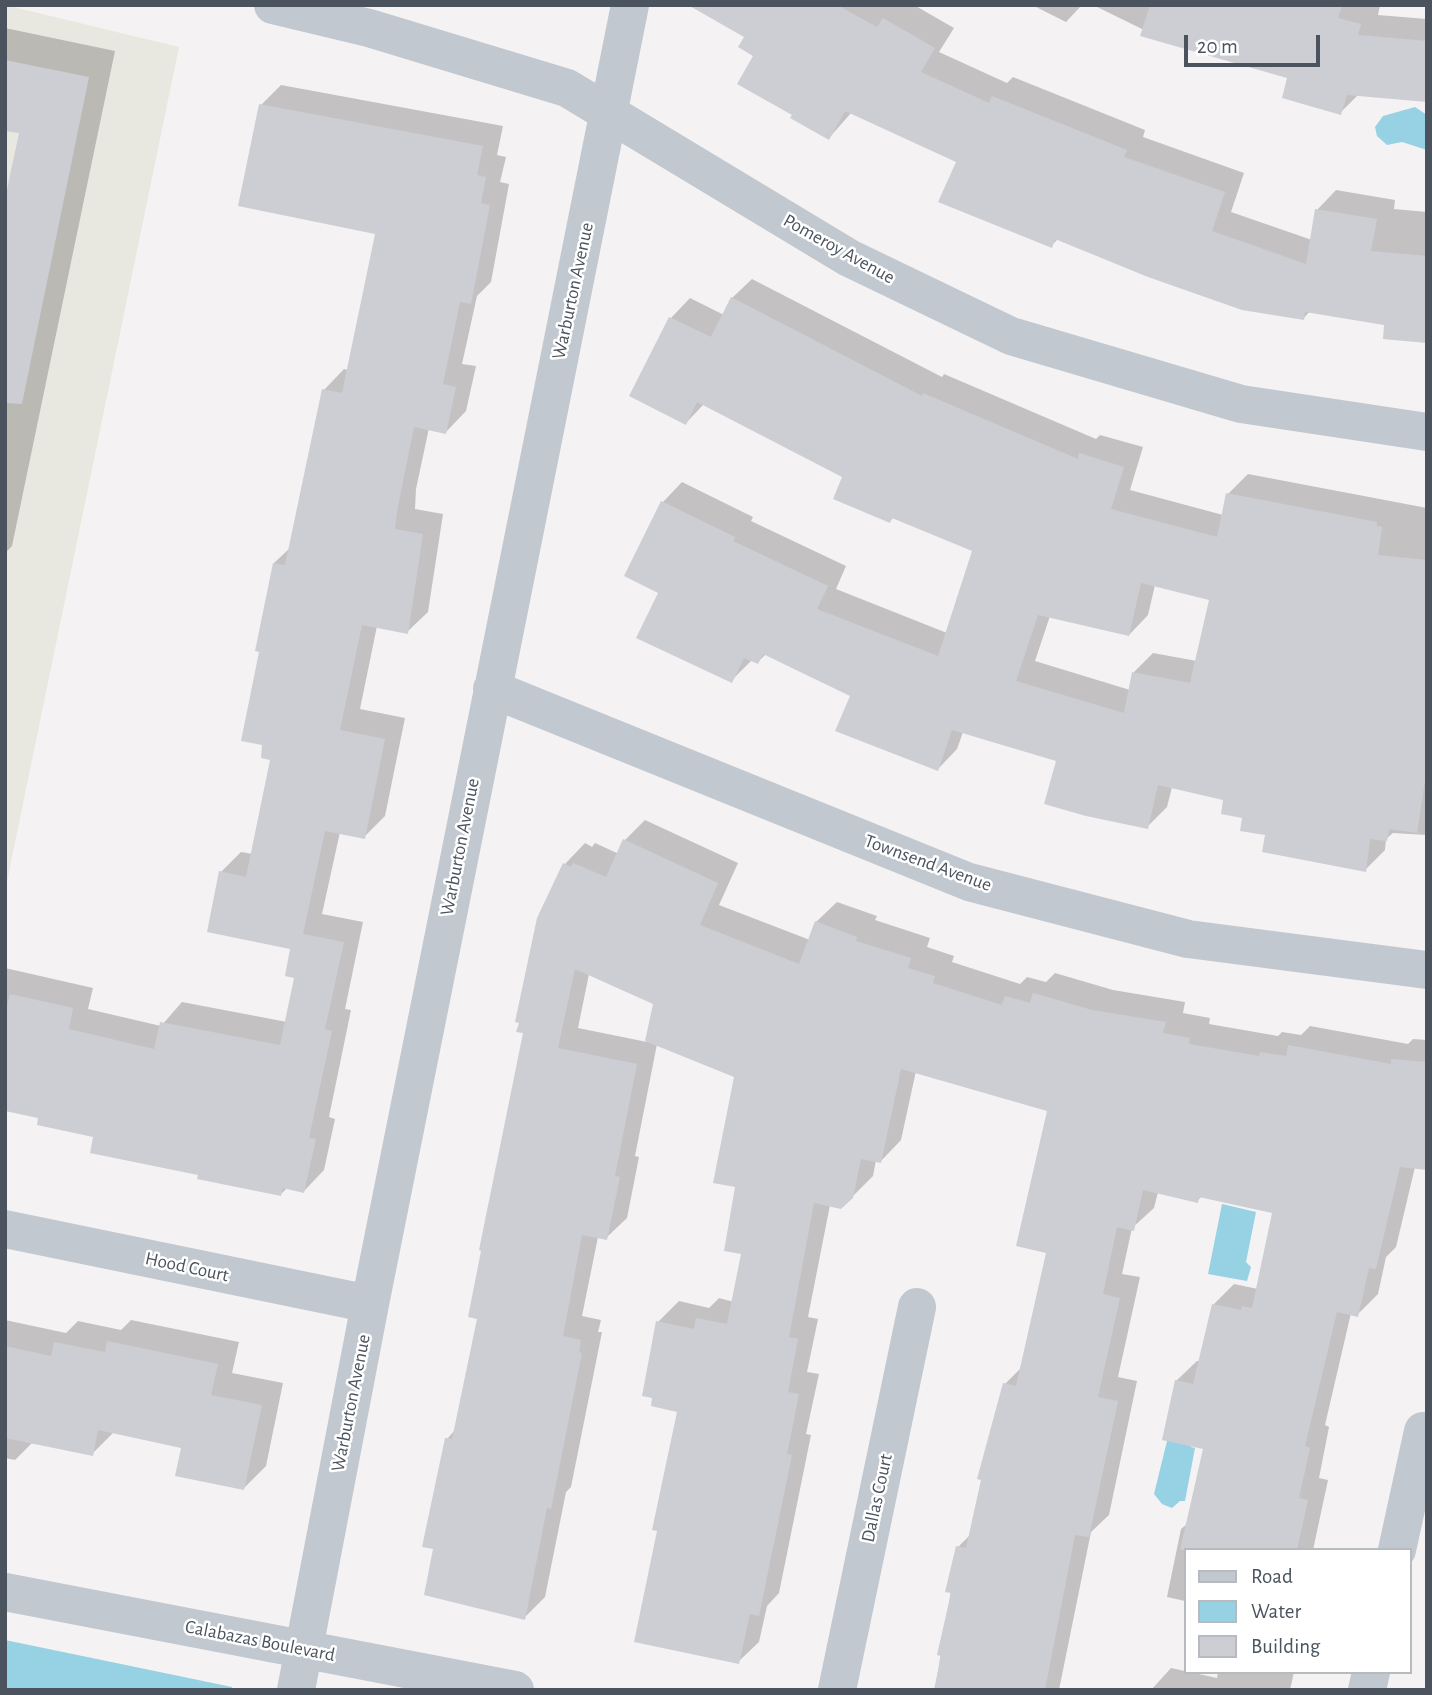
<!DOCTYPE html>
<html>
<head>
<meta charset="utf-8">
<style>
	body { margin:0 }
	#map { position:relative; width:1432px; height:1695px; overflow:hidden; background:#f4f2f2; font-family:"Alegreya Sans",sans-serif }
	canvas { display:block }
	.frame { position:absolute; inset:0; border:7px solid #4b545e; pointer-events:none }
	.legend { position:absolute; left:1184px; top:1548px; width:228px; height:126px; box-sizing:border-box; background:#fff; border:2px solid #b7bbbf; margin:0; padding:9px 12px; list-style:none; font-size:21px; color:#4b545e }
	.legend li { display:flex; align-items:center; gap:14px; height:35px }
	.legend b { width:35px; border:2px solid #b7bbbf }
	.scale { position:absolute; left:1184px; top:35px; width:136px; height:32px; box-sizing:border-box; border:4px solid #4b545e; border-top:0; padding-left:9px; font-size:21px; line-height:24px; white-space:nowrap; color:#4b545e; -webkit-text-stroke:5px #fff; paint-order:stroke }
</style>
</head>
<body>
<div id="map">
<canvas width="1432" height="1695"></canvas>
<div class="frame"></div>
<ul class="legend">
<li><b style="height:9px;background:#c1c8cf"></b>Road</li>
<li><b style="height:19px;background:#97d1e4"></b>Water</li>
<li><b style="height:19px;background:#ccced4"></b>Building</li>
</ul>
<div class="scale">20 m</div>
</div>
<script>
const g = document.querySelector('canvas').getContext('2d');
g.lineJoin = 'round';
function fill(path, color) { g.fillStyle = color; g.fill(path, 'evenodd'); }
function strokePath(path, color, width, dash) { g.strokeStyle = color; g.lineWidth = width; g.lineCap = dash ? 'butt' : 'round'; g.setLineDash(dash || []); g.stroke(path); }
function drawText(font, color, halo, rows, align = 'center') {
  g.font = font + ' "Alegreya Sans",sans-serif'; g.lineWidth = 5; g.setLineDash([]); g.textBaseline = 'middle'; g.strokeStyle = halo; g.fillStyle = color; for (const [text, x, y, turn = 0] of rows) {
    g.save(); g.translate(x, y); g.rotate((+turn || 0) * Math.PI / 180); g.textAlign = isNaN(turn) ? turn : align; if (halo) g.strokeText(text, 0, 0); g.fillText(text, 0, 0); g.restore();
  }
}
fill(new Path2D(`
	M 5,5 L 179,47 L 5,891 Z`), '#e9e8e0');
fill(new Path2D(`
	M 1415,107 L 1427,115 L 1427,150 L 1402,142 L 1387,145 L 1377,136 L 1375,127 L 1383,116 Z
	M 1222,1204 L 1256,1212 L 1246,1262 L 1251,1267 L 1247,1281 L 1208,1274 Z
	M 1187,1437 L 1191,1447 L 1195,1448 L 1185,1501 L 1180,1501 L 1172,1508 L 1162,1504 L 1154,1494 L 1167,1441 Z
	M 5,1640 L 232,1687 L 233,1690 L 5,1690 Z`), '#97d1e4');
fill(new Path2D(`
	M 732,5 L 914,5 L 954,28 L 939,52 L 1007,83 L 1013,77 L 1145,130 L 1143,137 L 1244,173 L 1231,212 L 1312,240 L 1317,210 L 1336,190 L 1395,200 L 1394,209 L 1427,212 L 1427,341 L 1386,324 L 1310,311 L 1304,318 L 1059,238 L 1051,246 L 959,161 L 851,113 L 829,138 L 756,55 Z
	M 1032,5 L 1082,5 L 1066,22 Z
	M 1093,5 L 1380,5 L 1378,15 L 1427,19 L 1427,100 L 1359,94 L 1340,113 L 1290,77 L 1144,30 Z
	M 5,28 L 115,51 L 12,546 L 5,553 L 5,208 L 21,132 L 5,129 Z
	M 281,85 L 503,126 L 497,155 L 506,157 L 500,182 L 509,184 L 491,282 L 477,296 L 462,364 L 476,366 L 466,411 L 446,432 L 429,428 L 416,489 L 415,509 L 443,514 L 428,612 L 407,632 L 377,626 L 360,709 L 405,718 L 385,816 L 364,837 L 340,832 L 322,914 L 363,922 L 345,1009 L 351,1010 L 329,1117 L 335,1119 L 324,1170 L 304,1191 L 288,1187 L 280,1195 L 200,1173 L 40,1117 L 5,1109 L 5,968 L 93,988 L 88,1009 L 161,1026 L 182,1002 L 287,1022 L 296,977 L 292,947 L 221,872 L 241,852 L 253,854 L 272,758 L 261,650 L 274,563 L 291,547 L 324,390 L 344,369 L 348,370 L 377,233 L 261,105 Z
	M 752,279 L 942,377 L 944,374 L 1096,439 L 1100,435 L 1143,447 L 1130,490 L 1223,515 L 1228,494 L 1248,474 L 1427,508 L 1427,835 L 1393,833 L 1386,839 L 1385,850 L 1365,870 L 1267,834 L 1225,799 L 1172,787 L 1167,807 L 1147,827 L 1058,760 L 963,732 L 957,749 L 938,769 L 837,730 L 852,695 L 766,654 L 758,662 L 752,660 L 731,681 L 660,592 L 627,575 L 663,502 L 682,482 L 753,517 L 751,521 L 846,566 L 836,589 L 947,633 L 974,550 L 894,517 L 890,521 L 844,476 L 704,404 L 686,423 L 671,318 L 690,298 L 724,315 L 732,298 ZM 1155,585 L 1211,598 L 1197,661 L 1153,653 L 1134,672 L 1130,690 L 1035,661 L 1050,616 L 1129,635 L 1148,615 Z
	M 645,820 L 738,863 L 719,905 L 810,940 L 816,922 L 837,902 L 877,916 L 875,920 L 930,938 L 927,947 L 954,956 L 952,962 L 1020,984 L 1027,977 L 1046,982 L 1055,973 L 1113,990 L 1185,1002 L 1183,1013 L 1210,1018 L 1209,1024 L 1278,1036 L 1282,1032 L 1301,1035 L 1310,1026 L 1408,1044 L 1413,1039 L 1427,1040 L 1427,1168 L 1415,1167 L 1396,1247 L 1386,1257 L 1378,1294 L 1357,1315 L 1351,1313 L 1325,1425 L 1329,1427 L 1319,1478 L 1328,1480 L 1313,1550 L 1185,1550 L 1185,1601 L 1167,1597 L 1181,1529 L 1188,1523 L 1205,1447 L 1176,1381 L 1197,1361 L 1200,1361 L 1214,1304 L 1234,1284 L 1258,1289 L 1274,1211 L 1202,1196 L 1197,1201 L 1158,1192 L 1154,1208 L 1132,1228 L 1122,1274 L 1140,1277 L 1118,1377 L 1137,1381 L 1109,1515 L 1091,1532 L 1059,1690 L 935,1690 L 958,1547 L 971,1534 L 1005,1384 L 1023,1366 L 1048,1251 L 1049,1110 L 916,1071 L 901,1140 L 881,1161 L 876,1160 L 873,1176 L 852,1197 L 830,1205 L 808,1317 L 818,1319 L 807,1372 L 819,1374 L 806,1434 L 811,1435 L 779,1593 L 767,1606 L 759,1642 L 738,1662 L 659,1530 L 679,1410 L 658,1322 L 679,1301 L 709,1308 L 719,1298 L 734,1302 L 743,1253 L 737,1186 L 736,1076 L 657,1044 L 635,1156 L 639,1157 L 627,1218 L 606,1238 L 598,1237 L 582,1316 L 601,1320 L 598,1332 L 602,1332 L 571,1487 L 566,1492 L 545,1597 L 524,1618 L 435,1547 L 447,1439 L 455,1430 L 479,1317 L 565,864 L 585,843 L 592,847 L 595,843 L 619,854 L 625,840 ZM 589,974 L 655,1003 L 647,1042 L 578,1028 Z
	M 5,1320 L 66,1333 L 78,1321 L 121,1330 L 131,1320 L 239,1342 L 232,1373 L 283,1383 L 266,1466 L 244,1488 L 183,1446 L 114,1432 L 92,1454 L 33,1442 L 15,1460 L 5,1458 Z
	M 1171,1668 L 1217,1678 L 1218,1672 L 1294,1672 L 1290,1690 L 1151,1690 Z`), '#0003');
fill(new Path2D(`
	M 688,5 L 837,5 L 877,27 L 883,18 L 935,48 L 921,72 L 989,103 L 992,96 L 1127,150 L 1124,157 L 1225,192 L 1212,231 L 1306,264 L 1315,209 L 1377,219 L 1371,251 L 1427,256 L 1427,343 L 1383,339 L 1384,325 L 1305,312 L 1304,320 L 1242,310 L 1148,277 L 1055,239 L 1052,248 L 938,202 L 956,162 L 845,111 L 829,140 L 790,118 L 792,115 L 737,84 L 753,56 L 738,47 L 744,37 Z
	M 1150,5 L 1342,5 L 1338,18 L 1361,24 L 1358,35 L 1427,41 L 1427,102 L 1347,95 L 1341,115 L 1282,98 L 1287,78 L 1140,36 Z
	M 5,60 L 89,77 L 22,404 L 5,403 L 5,199 L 19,133 L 5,131 Z
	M 259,104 L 483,146 L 477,175 L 486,177 L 481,203 L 490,205 L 471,304 L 460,302 L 443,384 L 456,387 L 446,434 L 414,427 L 397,511 L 395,529 L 423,534 L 408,634 L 362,625 L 340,730 L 385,739 L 365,839 L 325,831 L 303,934 L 344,942 L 325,1029 L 332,1031 L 309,1138 L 316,1139 L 304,1193 L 283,1188 L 281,1196 L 197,1179 L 198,1175 L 90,1153 L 93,1137 L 37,1125 L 38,1118 L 5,1111 L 5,1015 L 10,994 L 73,1008 L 69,1029 L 154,1049 L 160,1022 L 280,1045 L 294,978 L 285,976 L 290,949 L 207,932 L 219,871 L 246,877 L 270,760 L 261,758 L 262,745 L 241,741 L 259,652 L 255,651 L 273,563 L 285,565 L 322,389 L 342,393 L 375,234 L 238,206 Z
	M 731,297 L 922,396 L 923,393 L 1078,459 L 1079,453 L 1124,467 L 1111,509 L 1217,537 L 1226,493 L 1377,522 L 1377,526 L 1382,527 L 1378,555 L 1427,560 L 1427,767 L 1417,833 L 1389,829 L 1387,841 L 1370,839 L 1366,872 L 1262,852 L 1265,835 L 1240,831 L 1242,818 L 1221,814 L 1223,800 L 1158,785 L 1148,829 L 1086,816 L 1044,804 L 1056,761 L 952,730 L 938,771 L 835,731 L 850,696 L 763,654 L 758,664 L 744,658 L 732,683 L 636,638 L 658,593 L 624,576 L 661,501 L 735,537 L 733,541 L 828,586 L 817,609 L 938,656 L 972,551 L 892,518 L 890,523 L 833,499 L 842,477 L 697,402 L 686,425 L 629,396 L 669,317 L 711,337 ZM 1141,583 L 1209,600 L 1190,683 L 1132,672 L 1124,713 L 1016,681 L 1038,615 L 1129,636 Z
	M 623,839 L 718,883 L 700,925 L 799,964 L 815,921 L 857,937 L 856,941 L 911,958 L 908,968 L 935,976 L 933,983 L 1002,1005 L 1005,996 L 1030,1003 L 1033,993 L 1092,1010 L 1166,1022 L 1163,1033 L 1190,1038 L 1189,1044 L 1259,1056 L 1260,1052 L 1286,1056 L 1288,1045 L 1391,1064 L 1391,1059 L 1427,1062 L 1427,1170 L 1400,1167 L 1376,1269 L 1369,1268 L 1358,1317 L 1337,1312 L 1305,1446 L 1310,1448 L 1299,1498 L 1308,1500 L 1297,1550 L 1180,1550 L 1203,1449 L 1162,1440 L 1175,1380 L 1193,1384 L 1212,1304 L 1241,1310 L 1242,1306 L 1252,1308 L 1272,1213 L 1199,1197 L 1198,1203 L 1143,1190 L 1134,1231 L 1117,1227 L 1103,1294 L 1120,1298 L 1098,1397 L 1118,1401 L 1089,1537 L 1075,1535 L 1045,1690 L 934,1690 L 941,1656 L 937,1655 L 951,1593 L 945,1592 L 956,1546 L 966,1548 L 981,1480 L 977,1479 L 1003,1383 L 1016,1386 L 1046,1253 L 1016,1246 L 1047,1111 L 901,1069 L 881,1163 L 861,1159 L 853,1198 L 841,1209 L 814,1203 L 789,1337 L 798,1339 L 788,1392 L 799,1394 L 787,1454 L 792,1455 L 759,1616 L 750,1614 L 739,1664 L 634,1642 L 657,1531 L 652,1530 L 677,1412 L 651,1406 L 652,1398 L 642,1396 L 656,1321 L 694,1329 L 696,1318 L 727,1324 L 741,1254 L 724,1251 L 735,1187 L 713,1183 L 734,1077 L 645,1041 L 653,1004 L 575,969 L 558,1048 L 637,1064 L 615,1176 L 620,1177 L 607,1240 L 582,1235 L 563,1336 L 581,1340 L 579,1352 L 582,1353 L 551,1509 L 547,1508 L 525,1620 L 424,1595 L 433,1549 L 422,1547 L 445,1438 L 452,1439 L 477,1319 L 468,1317 L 481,1251 L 479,1250 L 523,1033 L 516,1032 L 519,1023 L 515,1022 L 537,918 L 563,863 L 571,867 L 573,863 L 606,877 Z
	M 107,1341 L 218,1364 L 211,1395 L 262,1405 L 244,1490 L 175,1476 L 181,1448 L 98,1430 L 93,1456 L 5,1438 L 5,1346 L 51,1356 L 54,1342 L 105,1352 Z`), '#ccced4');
strokePath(new Path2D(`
	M 273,5 L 369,28 L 567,88 L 849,258 L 1011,336 L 1241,404 L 1427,432
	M 492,689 L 969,882 L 1188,939 L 1427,970
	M 5,1229 L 370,1304
	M 1397,1550 L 1423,1431
	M 5,1592 L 515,1690
	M 296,1690 L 370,1304 L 630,5
	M 837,1690 L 917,1307
	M 1367,1690 L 1371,1672`), '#c1c8cf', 38);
drawText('19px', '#4b545e', '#fff', [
	["Pomeroy Avenue",839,249,29],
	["Warburton Avenue",573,291,-78],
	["Warburton Avenue",460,847,-79],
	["Townsend Avenue",928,863,20],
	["Hood Court",187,1267,12],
	["Warburton Avenue",351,1403,-79],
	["Dallas Court",877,1498,-78],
	["Calabazas Boulevard",260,1641,11]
]);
</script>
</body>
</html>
